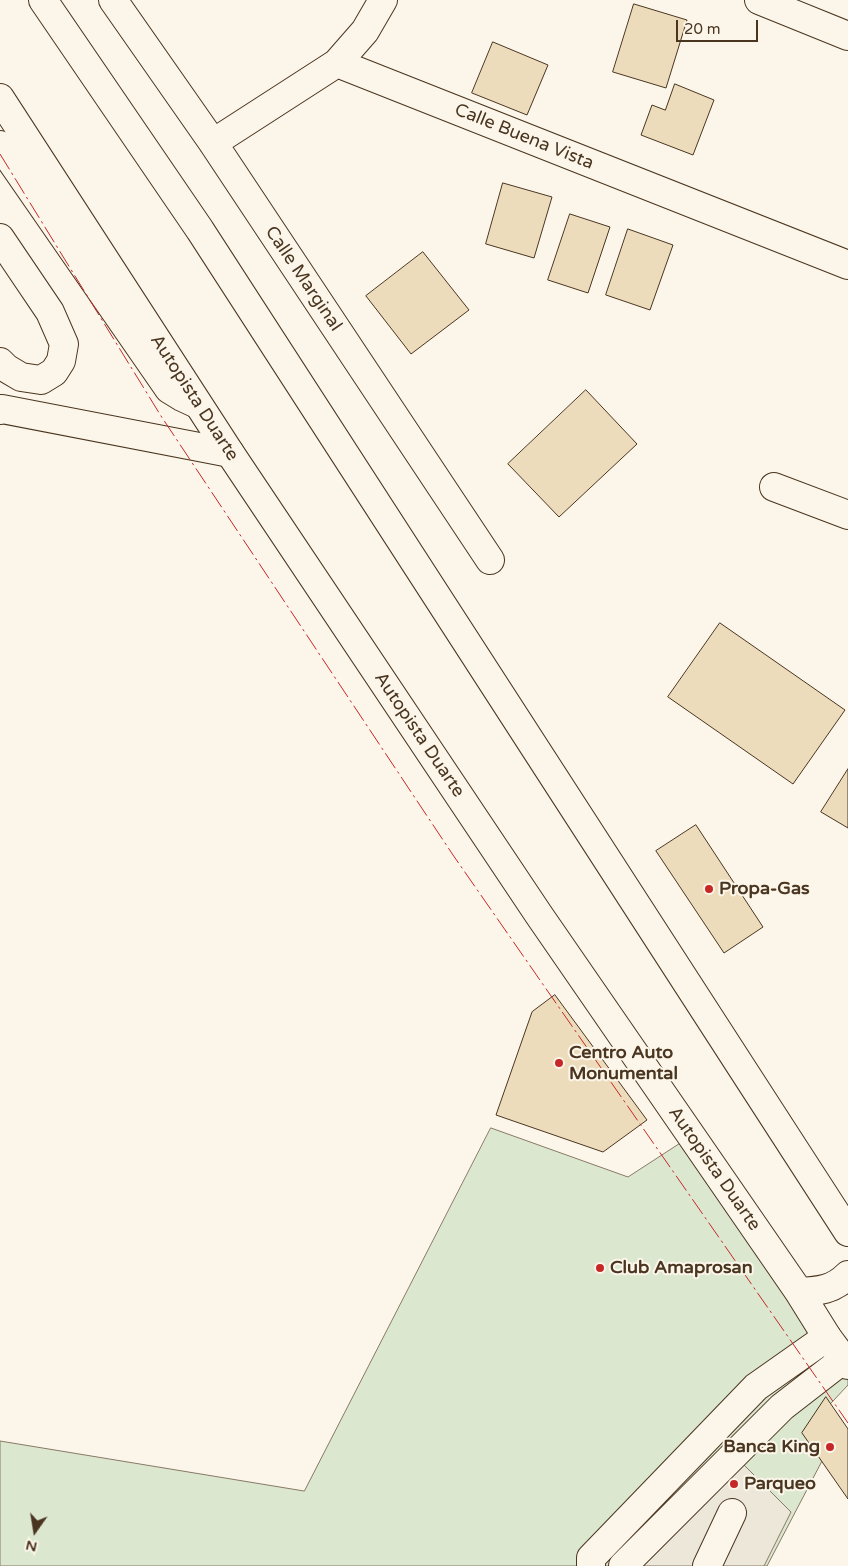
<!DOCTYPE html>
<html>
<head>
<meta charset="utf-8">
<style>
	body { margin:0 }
	#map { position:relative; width:848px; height:1566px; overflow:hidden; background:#fbf6e9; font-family:"Varela Round",sans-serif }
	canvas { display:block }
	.north { position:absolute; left:10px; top:1506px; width:50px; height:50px; -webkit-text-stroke:4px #fbf6e9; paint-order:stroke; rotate:193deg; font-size:14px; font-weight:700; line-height:20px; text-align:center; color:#4a3520 }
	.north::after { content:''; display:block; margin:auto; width:18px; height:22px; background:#4a3520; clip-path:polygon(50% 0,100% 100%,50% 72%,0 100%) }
	.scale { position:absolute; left:676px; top:20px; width:82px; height:22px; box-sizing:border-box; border:2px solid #4a3520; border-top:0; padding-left:6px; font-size:15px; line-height:18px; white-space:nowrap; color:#4a3520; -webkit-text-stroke:4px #fbf6e9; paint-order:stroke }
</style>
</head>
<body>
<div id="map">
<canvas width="848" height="1566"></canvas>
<div class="north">N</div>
<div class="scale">20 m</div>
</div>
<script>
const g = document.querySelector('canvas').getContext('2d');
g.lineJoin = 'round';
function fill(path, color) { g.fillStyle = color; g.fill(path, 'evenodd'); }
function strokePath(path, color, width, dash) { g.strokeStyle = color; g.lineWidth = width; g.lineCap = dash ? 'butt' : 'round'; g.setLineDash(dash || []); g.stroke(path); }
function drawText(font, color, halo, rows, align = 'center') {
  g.font = font + ' "Varela Round",sans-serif'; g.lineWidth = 4; g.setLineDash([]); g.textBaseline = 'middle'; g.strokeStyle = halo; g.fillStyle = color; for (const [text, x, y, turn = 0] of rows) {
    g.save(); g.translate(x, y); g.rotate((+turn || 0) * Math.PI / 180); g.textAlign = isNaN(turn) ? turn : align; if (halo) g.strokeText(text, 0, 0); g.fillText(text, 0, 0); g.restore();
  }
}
const green = new Path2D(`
	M 491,1128 L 628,1177 L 691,1136 L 848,1365 L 848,1385 L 803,1433 L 822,1461 L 767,1566 L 0,1566 L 0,1441 L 304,1491 Z`);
fill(green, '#dce7d0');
strokePath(green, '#887966', 1);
const parking = new Path2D(`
	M 734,1455 L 791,1512 L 764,1566 L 623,1566 Z`);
fill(parking, '#ede7d9');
strokePath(parking, '#887966', 1);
const building = new Path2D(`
	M 634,4 L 687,20 L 666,88 L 613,72 Z
	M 493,42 L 548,65 L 527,115 L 472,93 Z
	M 675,84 L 714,100 L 693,155 L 641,135 L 652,105 L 665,110 Z
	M 503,183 L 552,197 L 534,258 L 486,244 Z
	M 570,214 L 610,227 L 588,293 L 548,280 Z
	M 628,229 L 673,245 L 650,310 L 606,295 Z
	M 423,252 L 469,310 L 411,354 L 366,296 Z
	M 586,390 L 637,444 L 559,517 L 508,464 Z
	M 720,623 L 845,710 L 793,784 L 668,697 Z
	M 848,769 L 848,828 L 821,812 Z
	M 696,825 L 763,927 L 724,953 L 656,851 Z
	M 555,995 L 647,1120 L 603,1152 L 496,1115 L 532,1012 Z
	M 826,1397 L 848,1429 L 848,1499 L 802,1433 Z`);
fill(building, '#ecdcbc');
strokePath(building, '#4a3520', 1);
const minor = new Path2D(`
	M 113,0 L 213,143 L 490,560
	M 759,0 L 848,36
	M 337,63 L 365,31 L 383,0
	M 213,143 L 337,63 L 848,265
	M 0,145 L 169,389 L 182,397 L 197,404
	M 0,238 L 50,312 L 64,344 L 61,361 L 54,372 L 41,380 L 21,377 L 6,368 L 0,362
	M 0,410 L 2,409 L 230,453
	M 774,487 L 848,515
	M 591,1566 L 591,1558 L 756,1387 L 827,1337
	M 623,1566 L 782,1407 L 844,1359
	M 707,1566 L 732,1513`);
const highway = new Path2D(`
	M 43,0 L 200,230 L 848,1232
	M 0,98 L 230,453 L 539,915 L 799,1292 L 827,1337 L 848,1365
	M 799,1292 C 819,1291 833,1290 848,1275`);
strokePath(minor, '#4a3520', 30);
strokePath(highway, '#4a3520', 30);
strokePath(minor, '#fbf6e9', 28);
strokePath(highway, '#fbf6e9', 28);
strokePath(new Path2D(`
	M 0,154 L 161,416 L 453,855 L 848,1423`), '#c62828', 1, [18, 4, 2.5, 4]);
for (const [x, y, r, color] of [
	[709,889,5,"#c62828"],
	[559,1063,5,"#c62828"],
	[600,1268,5,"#c62828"],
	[830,1447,5,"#c62828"],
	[734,1484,5,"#c62828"]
]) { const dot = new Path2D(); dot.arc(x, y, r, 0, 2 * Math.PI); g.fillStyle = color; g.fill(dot); strokePath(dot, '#fbf6e9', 2); }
drawText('18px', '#4a3520', '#fbf6e9', [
	["Calle Buena Vista",524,137,22],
	["Calle Marginal",303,279,56],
	["Autopista Duarte",194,398,57],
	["Autopista Duarte",419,735,56],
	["Autopista Duarte",714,1169,55]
]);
drawText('bold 18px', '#4a3520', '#fbf6e9', [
	["Propa-Gas",719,889],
	["Centro Auto",569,1053],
	["Monumental",569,1074],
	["Club Amaprosan",610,1268],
	["Banca King",820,1447,"right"],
	["Parqueo",744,1484]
], 'left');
</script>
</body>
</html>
